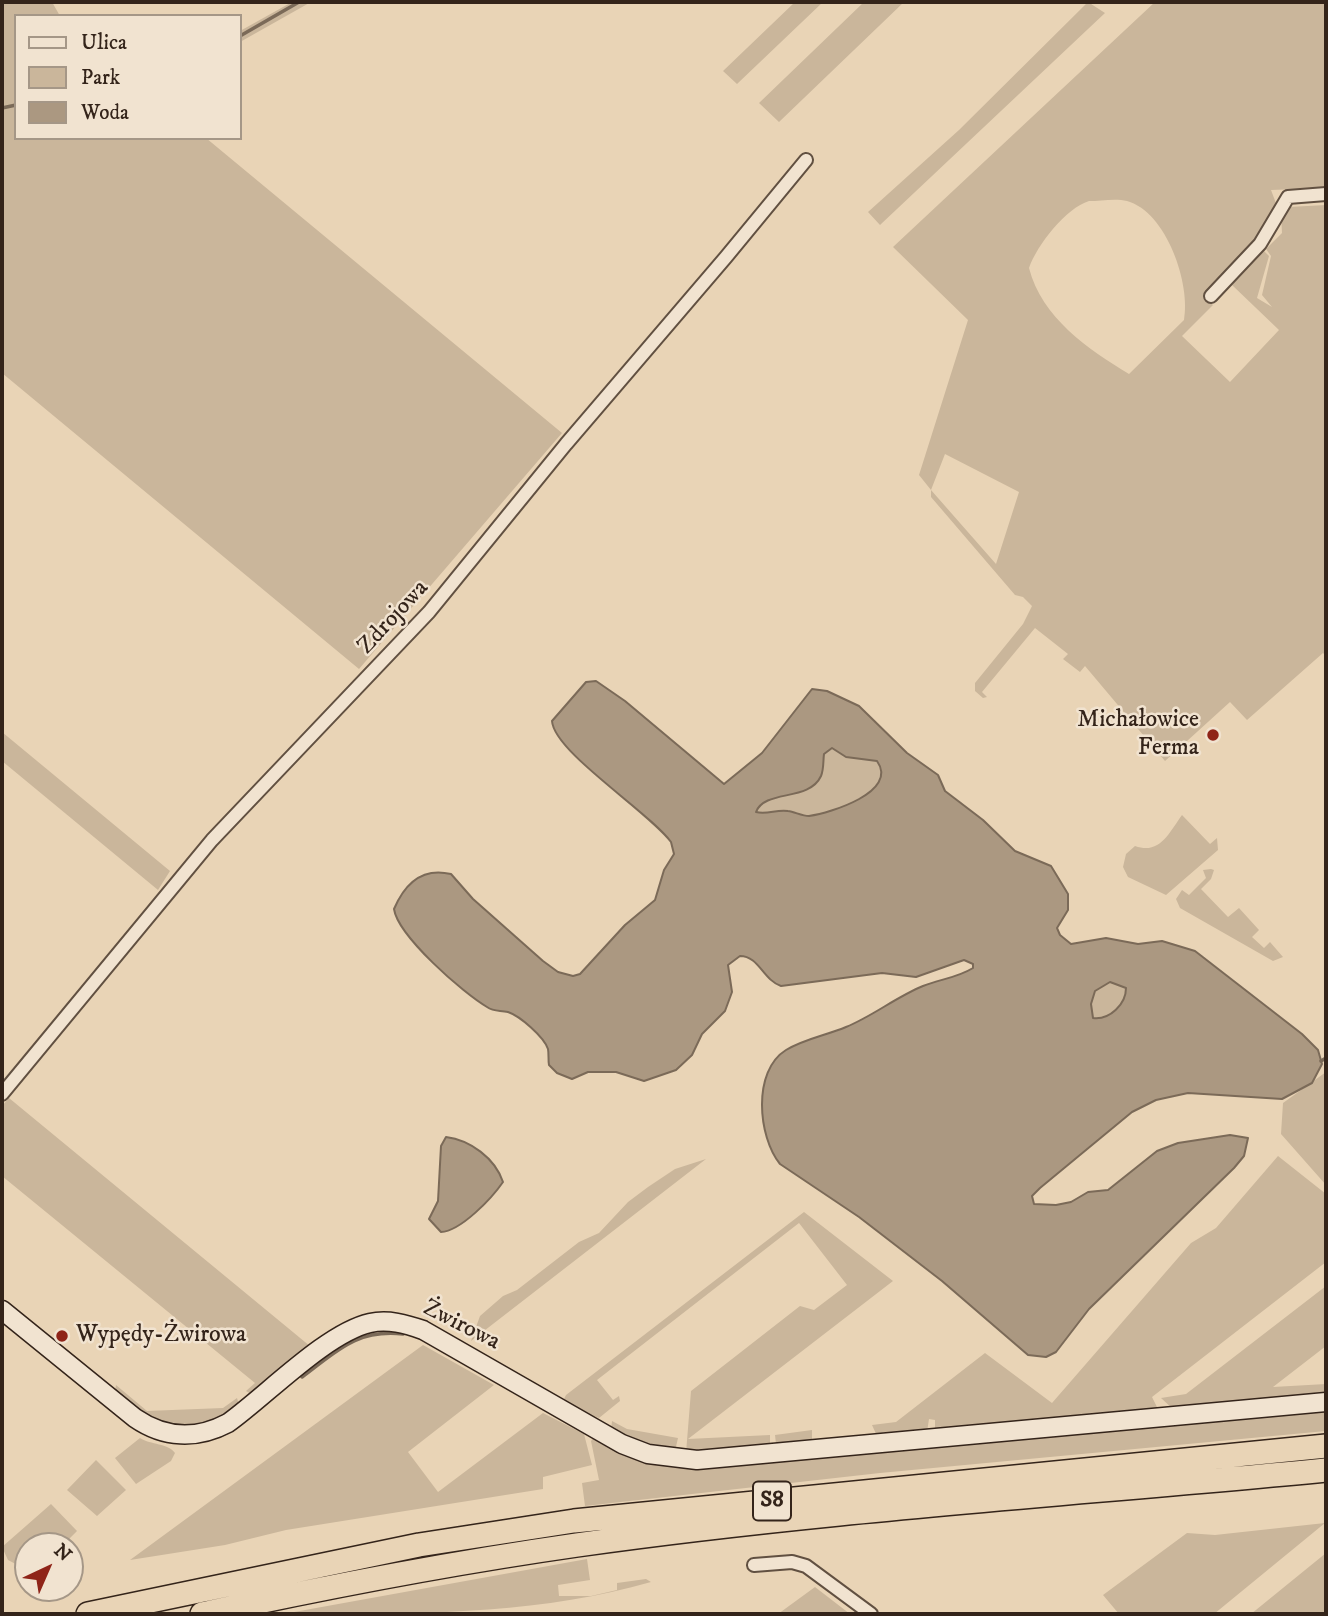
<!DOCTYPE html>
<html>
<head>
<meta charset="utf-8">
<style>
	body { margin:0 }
	#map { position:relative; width:1328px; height:1616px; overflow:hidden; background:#e9d4b6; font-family:"IM FELL DW Pica",serif }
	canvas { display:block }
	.frame { position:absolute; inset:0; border:4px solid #34241a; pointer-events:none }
	.legend { position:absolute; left:14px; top:14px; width:228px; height:126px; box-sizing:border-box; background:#f1e3d0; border:2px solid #a59787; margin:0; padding:9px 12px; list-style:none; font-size:21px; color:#34241a }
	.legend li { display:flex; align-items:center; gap:14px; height:35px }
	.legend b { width:35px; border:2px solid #a59787 }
	.north { position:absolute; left:14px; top:1532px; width:70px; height:70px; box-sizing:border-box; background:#f1e3d0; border:2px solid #a59787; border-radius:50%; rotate:44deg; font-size:19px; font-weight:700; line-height:28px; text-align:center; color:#34241a }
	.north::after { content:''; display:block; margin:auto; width:24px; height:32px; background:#8f2418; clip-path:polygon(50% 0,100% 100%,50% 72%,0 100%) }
</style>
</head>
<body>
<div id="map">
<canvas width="1328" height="1616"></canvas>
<div class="frame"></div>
<ul class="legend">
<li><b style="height:9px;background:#f1e3d0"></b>Ulica</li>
<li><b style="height:19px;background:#cab69b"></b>Park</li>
<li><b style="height:19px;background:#ab9881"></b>Woda</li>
</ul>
<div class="north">N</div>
</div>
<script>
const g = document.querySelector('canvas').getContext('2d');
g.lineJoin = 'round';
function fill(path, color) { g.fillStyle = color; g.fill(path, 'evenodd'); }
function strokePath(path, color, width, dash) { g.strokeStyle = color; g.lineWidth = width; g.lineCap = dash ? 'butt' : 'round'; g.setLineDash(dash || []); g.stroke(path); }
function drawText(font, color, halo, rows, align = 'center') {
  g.font = font + ' "IM FELL DW Pica",serif'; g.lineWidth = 5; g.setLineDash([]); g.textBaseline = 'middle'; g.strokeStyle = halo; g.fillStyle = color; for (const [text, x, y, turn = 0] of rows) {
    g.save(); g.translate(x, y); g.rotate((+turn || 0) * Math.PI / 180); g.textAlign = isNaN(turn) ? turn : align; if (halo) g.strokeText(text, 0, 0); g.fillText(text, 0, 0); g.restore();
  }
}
fill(new Path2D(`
	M 2,2 L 52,2 L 60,16 L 16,16 L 16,138 L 206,138 L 562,433 L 359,669 L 2,373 Z
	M 292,2 L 311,2 L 240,42 L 240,31 Z
	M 795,2 L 823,2 L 737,84 L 723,71 Z
	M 864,2 L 904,2 L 779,122 L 759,103 Z
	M 1088,2 L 1105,13 L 880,225 L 868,212 L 959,130 Z
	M 1155,2 L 1326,2 L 1326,188 L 1271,190 L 1277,206 L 1264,234 L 1206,298 L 1213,305 L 1182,336 L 1230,382 L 1279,330 L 1232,285 L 1264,251 L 1269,256 L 1257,298 L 1272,307 L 1262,295 L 1271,256 L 1266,249 L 1282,233 L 1281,215 L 1289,207 L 1326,205 L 1326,656 L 1323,653 L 1247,720 L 1230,702 L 1165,761 L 1085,666 L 1080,672 L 1063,659 L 1068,654 L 1035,628 L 982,692 L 987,697 L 983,698 L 975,691 L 975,683 L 1023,624 L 1032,606 L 1023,597 L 1015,595 L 931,497 L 931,490 L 919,475 L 968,320 L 893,247 ZM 1089,201 C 1100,201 1116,198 1127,201 C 1167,212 1191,285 1184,320 L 1129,374 C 1088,349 1042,318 1029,268 C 1037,245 1066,208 1089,201 ZM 945,454 L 1019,492 L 996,564 L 931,490 Z
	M 2,732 L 170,871 L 158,890 L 2,761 Z
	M 832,748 L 852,758 L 877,761 C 899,792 830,813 809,816 C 802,816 795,812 788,811 C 777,809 767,815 756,813 C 763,789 809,801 821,776 C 824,769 823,761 824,754 Z
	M 1182,815 L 1210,844 L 1217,838 L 1218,850 L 1166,895 L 1128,877 L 1123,867 L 1126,854 L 1135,846 C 1160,855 1169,833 1182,815 Z
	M 1211,869 L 1214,870 L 1211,879 L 1201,889 L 1228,917 L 1239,908 L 1259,930 L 1252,937 L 1264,948 L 1270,942 L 1283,957 L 1273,961 L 1180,908 L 1176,899 L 1182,890 L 1189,895 L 1206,878 L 1203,870 Z
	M 1110,982 L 1126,988 C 1126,1004 1110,1020 1093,1018 L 1091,1004 L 1095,991 Z
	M 1326,1072 L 1326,1185 L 1281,1134 L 1283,1103 Z
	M 9,1098 L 305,1342 L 310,1346 L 251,1394 L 246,1391 L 255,1383 L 2,1176 L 2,1106 Z
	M 1278,1156 L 1326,1194 L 1326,1262 L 1152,1397 L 1159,1411 L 935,1431 L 935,1420 L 929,1419 L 927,1432 L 877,1436 L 872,1425 L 896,1422 L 985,1353 L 1052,1403 L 1191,1243 L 1216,1228 Z
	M 706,1159 L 471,1341 L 480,1316 L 503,1296 L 517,1290 L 579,1242 L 599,1233 L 628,1202 L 648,1187 L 675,1169 Z
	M 804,1212 L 893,1281 L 688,1439 L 770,1435 L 770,1448 L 686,1453 L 691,1391 L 800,1306 L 814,1310 L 847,1285 L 799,1223 L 597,1380 L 613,1400 L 619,1396 L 620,1401 L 599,1418 L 562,1403 L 566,1395 Z
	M 1326,1286 L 1326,1346 L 1273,1387 L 1326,1384 L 1326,1395 L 1174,1410 L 1161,1398 L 1186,1394 Z
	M 423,1345 L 494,1385 L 408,1452 L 438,1492 L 543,1413 L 584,1434 L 592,1465 L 543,1477 L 543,1489 L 286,1530 L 225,1545 L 130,1560 Z
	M 116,1385 L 147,1411 L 223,1408 L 237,1398 L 239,1405 C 234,1412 224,1416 216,1420 C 177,1441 145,1415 115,1392 Z
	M 1326,1408 L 1326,1431 L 880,1473 L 585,1506 L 582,1483 L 599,1480 L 591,1441 L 594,1437 L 639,1457 Z
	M 612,1421 L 627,1429 L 678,1438 L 675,1451 L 635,1442 L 611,1430 Z
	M 812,1430 L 812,1442 L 776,1444 L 775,1435 Z
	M 140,1438 C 151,1445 168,1443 175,1453 L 171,1461 L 136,1484 L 115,1458 Z
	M 96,1460 L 126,1490 L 97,1516 L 67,1490 Z
	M 51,1504 L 77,1531 L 62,1546 L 28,1546 L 27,1570 L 8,1560 L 2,1547 Z
	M 1325,1523 L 1214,1614 L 1119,1614 L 1103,1595 L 1187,1533 L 1215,1535 Z
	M 1326,1553 L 1326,1614 L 1251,1614 Z
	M 587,1559 L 590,1580 L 558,1585 L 559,1596 L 591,1596 L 617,1590 L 617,1583 L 646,1579 L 651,1582 C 535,1616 404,1614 283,1614 Z
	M 815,1587 L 850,1614 L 778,1614 Z`), '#cab69b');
const water = new Path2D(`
	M 596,681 L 625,701 L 724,784 L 762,753 L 812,689 L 827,691 L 859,706 L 907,753 L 938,775 L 945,791 L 983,820 L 1015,851 L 1051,866 L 1068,894 L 1068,910 L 1057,928 L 1060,935 L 1071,944 L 1106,938 L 1138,944 L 1162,941 L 1195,951 L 1302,1034 L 1318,1050 L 1322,1064 L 1312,1083 L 1282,1099 L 1188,1093 L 1156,1100 L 1132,1112 L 1040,1188 L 1032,1196 L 1034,1204 L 1056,1205 L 1071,1202 L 1088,1192 L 1108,1190 L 1157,1151 L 1178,1143 L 1230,1135 L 1248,1138 L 1244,1156 L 1234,1168 L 1089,1309 L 1056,1352 L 1046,1357 L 1028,1355 L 942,1281 L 859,1217 L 780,1164 C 758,1137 752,1071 786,1050 C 804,1039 827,1035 846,1027 C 873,1016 896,997 923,986 C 940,979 957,978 973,968 L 973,964 L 964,960 L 916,977 L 882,973 L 781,986 C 763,980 759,956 740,956 L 728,965 L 732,992 L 725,1011 L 702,1034 L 692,1055 L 676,1070 L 644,1081 L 616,1072 L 588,1072 L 572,1079 L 557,1073 L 549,1065 C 548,1060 549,1054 548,1049 C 544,1037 520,1016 508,1012 C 500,1010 494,1012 487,1007 C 463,993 398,936 394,909 C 405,883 422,867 451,874 L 473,899 L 543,961 L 558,972 L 573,976 L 580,974 L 625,925 L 655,900 L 664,870 L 674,854 L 671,842 C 649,812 554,752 552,721 L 586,682 ZM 832,748 L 846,757 L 877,761 C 899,792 830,813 809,816 C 802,816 795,812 788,811 C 777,809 767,815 756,812 C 765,789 809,802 821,776 C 824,769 823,761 824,754 ZM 1110,982 L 1126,988 C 1126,1004 1110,1020 1093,1018 L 1091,1004 L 1095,991 Z
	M 446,1137 C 470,1140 495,1158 503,1182 C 492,1198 461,1231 441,1232 L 429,1219 L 438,1201 L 441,1146 Z`);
fill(water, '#ab9881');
strokePath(water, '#7b6a58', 2);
strokePath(new Path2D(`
	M 240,36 L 299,2
	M 2,108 L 16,105
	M 1321,1061 L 1326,1058
	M 302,1377 C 337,1351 356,1329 403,1334`), '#7b6a58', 3.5);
const street = new Path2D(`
	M 1211,296 L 1260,244 L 1288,197 L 1326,194
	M 2,1094 L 212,840 L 429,612 L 566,444 L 726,257 L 806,160
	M 754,1565 L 792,1562 L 806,1566 L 871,1614`);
const secondary = new Path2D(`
	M 2,1310 L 135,1418 C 164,1438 196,1440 228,1423 C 266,1396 326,1333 370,1323 C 388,1319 406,1324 423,1330 L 622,1444 L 648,1454 L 697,1460 L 1326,1402`);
const highway = new Path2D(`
	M 88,1614 L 419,1545 L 574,1521 L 1326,1446
	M 202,1614 C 326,1587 451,1563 577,1545 C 825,1510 1077,1494 1326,1470`);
strokePath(street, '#615041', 16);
strokePath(secondary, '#34241a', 21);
strokePath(highway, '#34241a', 26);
strokePath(street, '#f1e3d0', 12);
strokePath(secondary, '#f1e3d0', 18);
strokePath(highway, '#e9d4b6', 23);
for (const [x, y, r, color] of [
	[1213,735,7,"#8f2418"],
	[62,1336,7,"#8f2418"]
]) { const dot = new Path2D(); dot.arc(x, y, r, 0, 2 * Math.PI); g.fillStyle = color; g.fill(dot); strokePath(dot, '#f1e3d0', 2.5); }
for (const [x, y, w] of [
	[772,1501,38]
]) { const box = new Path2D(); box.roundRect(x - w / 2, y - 19.5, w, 39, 5); g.fillStyle = '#f1e3d0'; g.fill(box); strokePath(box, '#34241a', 2); }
drawText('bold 23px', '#34241a', null, [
	["S8",772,1501]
]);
drawText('24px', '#34241a', '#f1e3d0', [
	["Zdrojowa",394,618,-47],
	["Żwirowa",461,1326,27]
]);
drawText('24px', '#34241a', '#f1e3d0', [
	["Michałowice",1199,721],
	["Ferma",1199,749],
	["Wypędy-Żwirowa",76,1336,"left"]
], 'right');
</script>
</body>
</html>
